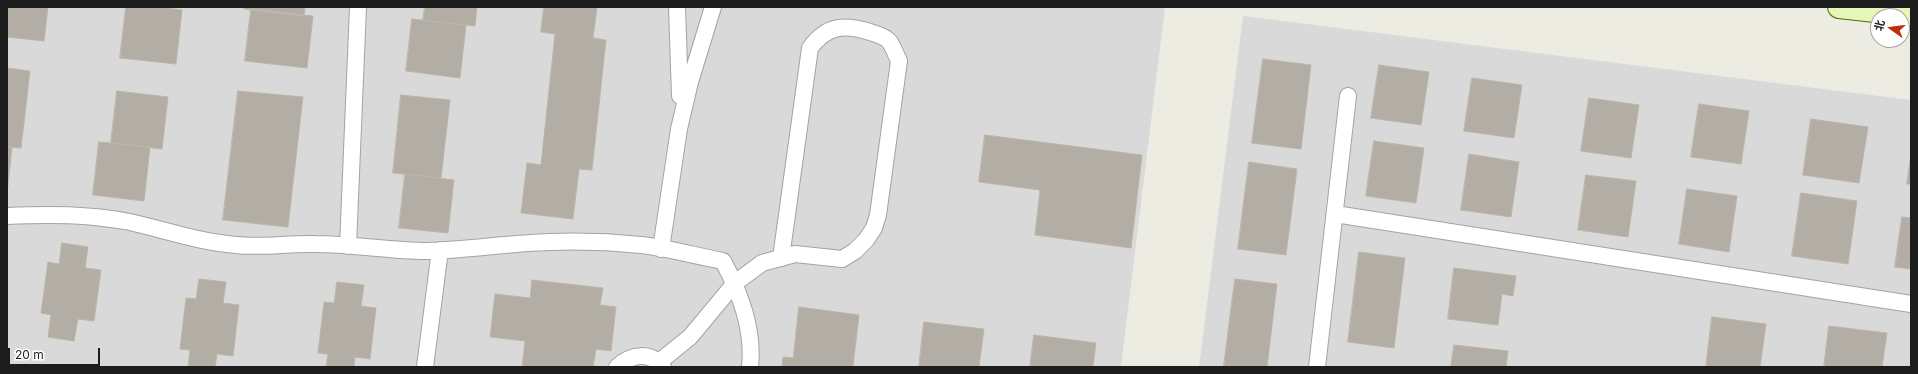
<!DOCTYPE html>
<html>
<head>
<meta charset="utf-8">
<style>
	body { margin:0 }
	#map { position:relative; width:1918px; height:374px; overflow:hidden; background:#edece2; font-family:Inter,"Noto Sans SC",sans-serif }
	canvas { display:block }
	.frame { position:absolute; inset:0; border:8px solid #1c1c1c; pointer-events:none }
	.north { position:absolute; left:1870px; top:8px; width:40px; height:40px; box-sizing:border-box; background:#fff; border:1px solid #a4a4a4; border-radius:50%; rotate:284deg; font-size:11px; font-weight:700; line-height:16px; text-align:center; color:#1c1c1c }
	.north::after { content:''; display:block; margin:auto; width:14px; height:18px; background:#be300b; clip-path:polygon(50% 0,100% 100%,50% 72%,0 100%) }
	.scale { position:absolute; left:8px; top:348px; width:92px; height:18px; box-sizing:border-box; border:2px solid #1c1c1c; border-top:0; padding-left:5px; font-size:12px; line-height:14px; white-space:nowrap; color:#1c1c1c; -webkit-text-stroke:3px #fff; paint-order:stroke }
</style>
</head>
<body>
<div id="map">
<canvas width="1918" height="374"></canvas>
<div class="frame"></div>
<div class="north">北</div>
<div class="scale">20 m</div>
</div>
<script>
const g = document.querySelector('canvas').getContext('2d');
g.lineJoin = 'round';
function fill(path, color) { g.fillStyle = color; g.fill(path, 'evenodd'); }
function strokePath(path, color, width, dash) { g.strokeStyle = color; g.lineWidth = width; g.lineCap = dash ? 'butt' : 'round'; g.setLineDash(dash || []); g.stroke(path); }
fill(new Path2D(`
	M 7,7 L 1165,7 L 1121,367 L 7,367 Z
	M 1243,16 L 1911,100 L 1911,367 L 1199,367 Z`), '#dad9d9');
const building = new Path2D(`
	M 7,7 L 48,7 L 44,41 L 7,37 Z
	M 126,7 L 160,7 L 182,10 L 176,64 L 120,58 Z
	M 244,7 L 305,7 L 304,16 L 244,9 Z
	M 425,7 L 477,7 L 475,26 L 423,20 Z
	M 544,7 L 597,7 L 593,38 L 606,40 L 592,170 L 579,169 L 573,219 L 521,213 L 527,163 L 541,165 L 555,34 L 541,32 Z
	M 251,9 L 313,16 L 307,68 L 245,61 Z
	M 412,19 L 466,25 L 460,78 L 406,71 Z
	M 1263,59 L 1311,65 L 1301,149 L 1252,143 Z
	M 1379,65 L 1429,72 L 1421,125 L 1371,118 Z
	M 7,68 L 30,71 L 21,148 L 7,147 Z
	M 1472,78 L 1522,85 L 1514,138 L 1464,131 Z
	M 117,91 L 168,97 L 162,149 L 111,143 Z
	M 238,91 L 303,97 L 288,227 L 223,220 Z
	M 401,95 L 450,100 L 441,178 L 393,173 Z
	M 1589,98 L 1639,105 L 1631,158 L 1581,151 Z
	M 1699,104 L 1749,111 L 1741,164 L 1691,157 Z
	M 1811,119 L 1868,127 L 1859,183 L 1803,175 Z
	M 985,135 L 1142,155 L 1131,248 L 1035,235 L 1040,190 L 979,182 Z
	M 1374,141 L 1424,148 L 1416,203 L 1366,196 Z
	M 99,142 L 150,147 L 144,201 L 93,195 Z
	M 7,147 L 12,148 L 7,193 Z
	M 1469,154 L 1519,162 L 1511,217 L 1461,210 Z
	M 1911,154 L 1911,184 L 1907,184 Z
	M 1249,162 L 1297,169 L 1286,255 L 1238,249 Z
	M 405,174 L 454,180 L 448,233 L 399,228 Z
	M 1586,175 L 1636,181 L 1628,237 L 1578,230 Z
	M 1687,189 L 1737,196 L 1729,252 L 1679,244 Z
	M 1801,193 L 1857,201 L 1848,264 L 1792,256 Z
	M 1902,217 L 1911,218 L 1911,269 L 1895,267 Z
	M 62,243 L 88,247 L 85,268 L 101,270 L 94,321 L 78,319 L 74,341 L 48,337 L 51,315 L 41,313 L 48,262 L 59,264 Z
	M 1359,252 L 1405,258 L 1394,348 L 1348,342 Z
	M 1454,268 L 1516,276 L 1513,296 L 1502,294 L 1498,325 L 1448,319 Z
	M 199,279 L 226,282 L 223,303 L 239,305 L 233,356 L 217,354 L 215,367 L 188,367 L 190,350 L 180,349 L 186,298 L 196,299 Z
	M 1235,279 L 1277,284 L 1267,367 L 1224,366 Z
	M 532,280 L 603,288 L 600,305 L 616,307 L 611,351 L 596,349 L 593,367 L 522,367 L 525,341 L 490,337 L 495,294 L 530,298 Z
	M 337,282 L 364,285 L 361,306 L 376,308 L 370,359 L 355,357 L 354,367 L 326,367 L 328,354 L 318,353 L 324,302 L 334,303 Z
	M 799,307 L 859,315 L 853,366 L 782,367 L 783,357 L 793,358 Z
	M 1712,317 L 1766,324 L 1760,367 L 1706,367 Z
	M 924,322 L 984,329 L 979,367 L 919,367 Z
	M 1829,326 L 1887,333 L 1882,367 L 1824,367 Z
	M 1034,335 L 1096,343 L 1093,367 L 1030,367 Z
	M 1454,345 L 1508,351 L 1506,367 L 1451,367 Z`);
fill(building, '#b2aea5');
strokePath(building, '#beb5a6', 1);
const service = new Path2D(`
	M 677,7 L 680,96
	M 1335,214 L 1911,304
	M 7,216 C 50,214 87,214 130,222 C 165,230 199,242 236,245 C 262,248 289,243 315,244 C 353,244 390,251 427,251 C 468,250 509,243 550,242 C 580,241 611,242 641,245 C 668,248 696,256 723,261 C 740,293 754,329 750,367
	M 348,246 L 358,7
	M 661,249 L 679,129 L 690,82 L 713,7
	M 659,362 L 690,337 L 735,283 L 762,263 L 795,254 L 842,259 L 855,251 L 866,240 L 874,228 L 878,215 L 899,61 C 896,55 893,46 889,41 C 885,36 876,34 870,32 C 844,24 827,25 810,48 L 781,258
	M 425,367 L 440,250
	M 617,367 C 631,354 650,351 663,367
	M 1317,367 L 1348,96`);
const secondary = new Path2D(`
	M 1839,7 L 1911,15`);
strokePath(service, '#a3a3a3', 18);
strokePath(secondary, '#4d6c0a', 24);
strokePath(service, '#fff', 16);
strokePath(secondary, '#e6f5b8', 22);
</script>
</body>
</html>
